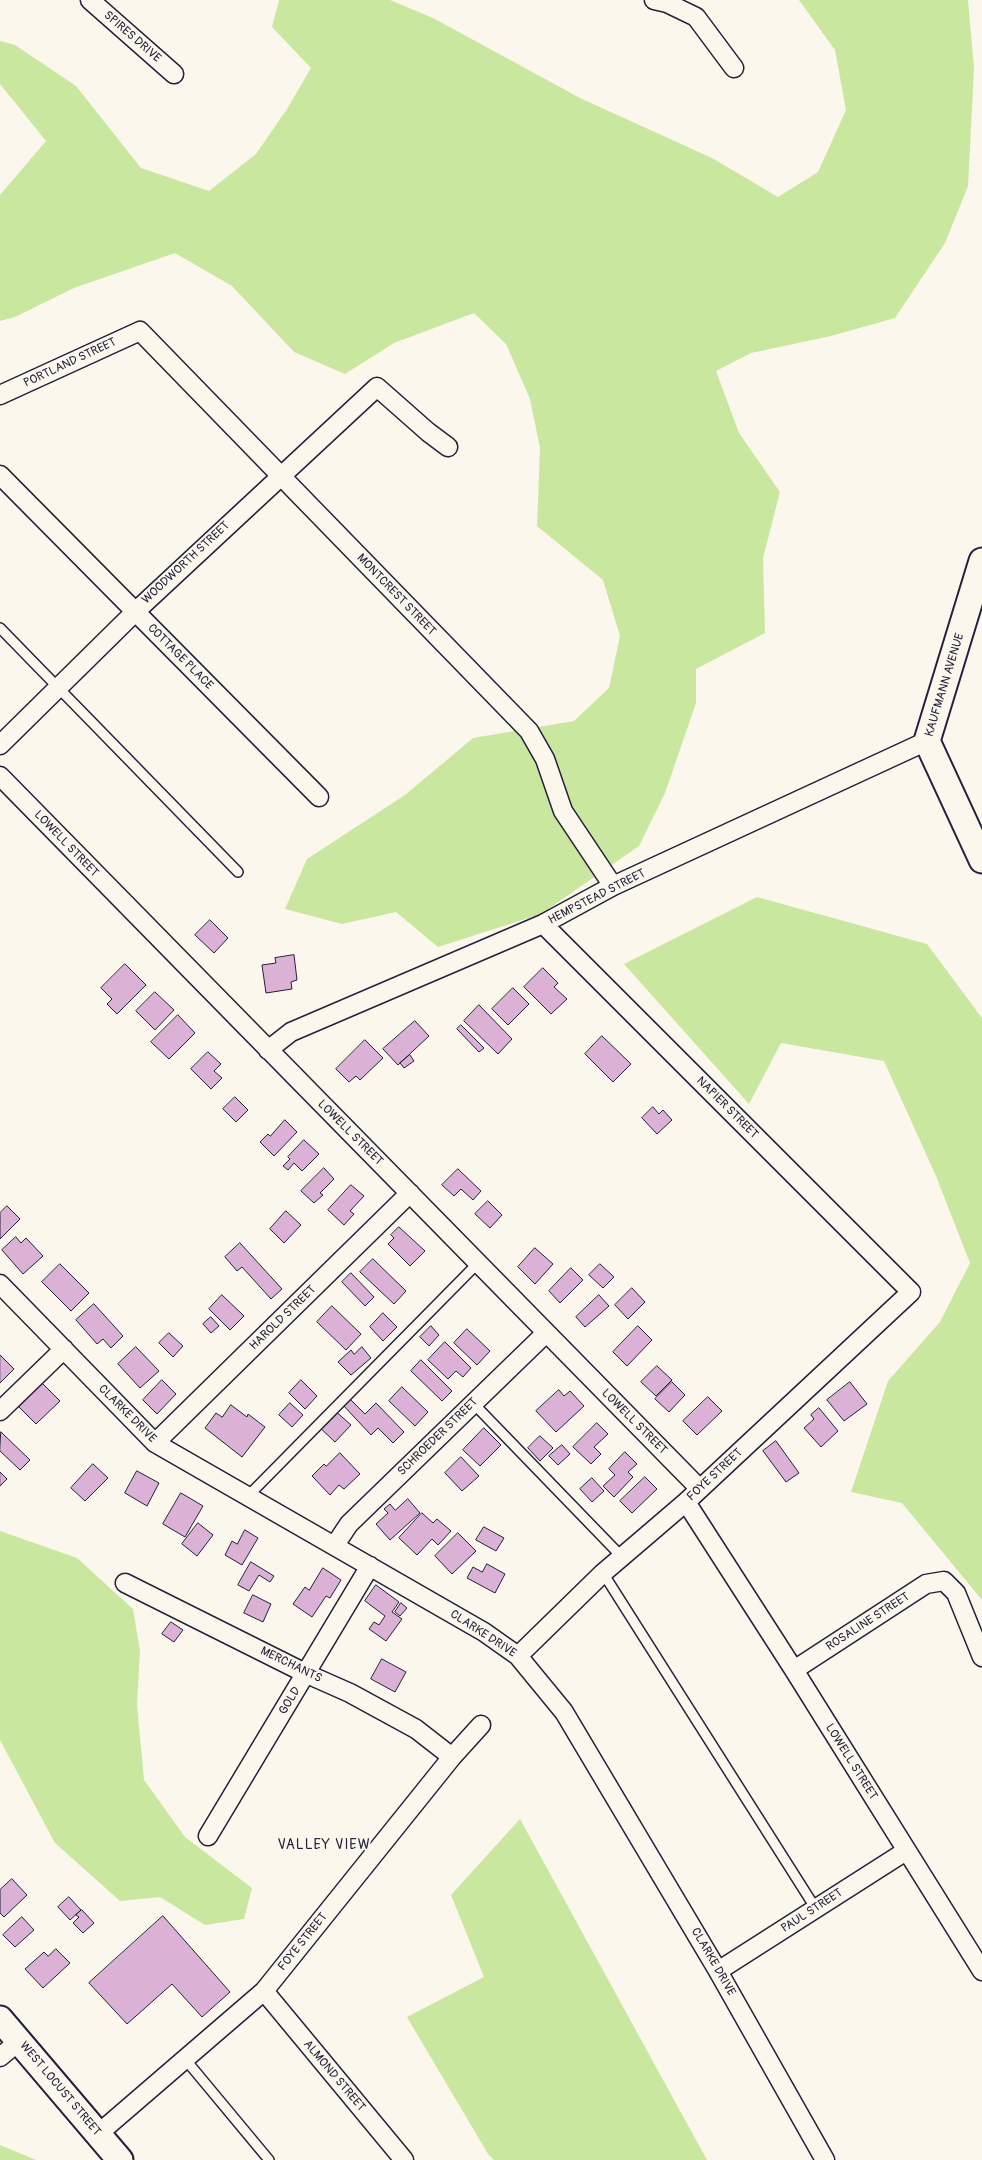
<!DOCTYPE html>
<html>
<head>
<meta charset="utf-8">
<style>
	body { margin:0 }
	canvas { display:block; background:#fbf7ec }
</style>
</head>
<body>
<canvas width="982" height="2160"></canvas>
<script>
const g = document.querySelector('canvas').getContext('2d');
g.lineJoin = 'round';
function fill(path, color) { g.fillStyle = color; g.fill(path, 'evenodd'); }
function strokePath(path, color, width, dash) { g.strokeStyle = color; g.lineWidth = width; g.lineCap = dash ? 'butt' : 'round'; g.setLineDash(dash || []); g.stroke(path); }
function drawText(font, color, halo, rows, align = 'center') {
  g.font = font + ' Pangolin,sans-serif'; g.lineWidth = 4; g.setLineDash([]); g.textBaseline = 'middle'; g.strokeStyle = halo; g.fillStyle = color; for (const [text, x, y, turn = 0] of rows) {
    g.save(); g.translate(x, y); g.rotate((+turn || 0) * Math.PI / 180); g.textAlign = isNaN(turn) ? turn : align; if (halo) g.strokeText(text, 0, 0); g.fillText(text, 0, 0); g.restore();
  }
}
fill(new Path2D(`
	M 279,0 L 390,0 L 433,18 L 580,98 L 712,158 L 778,197 L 818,172 L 846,110 L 835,50 L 799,0 L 968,0 L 974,69 L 968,186 L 945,243 L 895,318 L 831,336 L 751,353 L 716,371 L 739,433 L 780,492 L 763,558 L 765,633 L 696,669 L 696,703 L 665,793 L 639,846 L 541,914 L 438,947 L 396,912 L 342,924 L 285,909 L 307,859 L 405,795 L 473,738 L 574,721 L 609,688 L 620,636 L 603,580 L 537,526 L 540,448 L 530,399 L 506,344 L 474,313 L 394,343 L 345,374 L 294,352 L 232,286 L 175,253 L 74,288 L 15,317 L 0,321 L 0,195 L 46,141 L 0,84 L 0,41 L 15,45 L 76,86 L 141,168 L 209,191 L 256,154 L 287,109 L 311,68 L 272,27 Z
	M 757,897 L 927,944 L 982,1018 L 982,1600 L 902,1503 L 851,1492 L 888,1381 L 940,1322 L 970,1263 L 936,1176 L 884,1061 L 781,1043 L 749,1104 L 624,964 Z
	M 0,1531 L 77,1558 L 133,1609 L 140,1651 L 137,1705 L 144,1780 L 185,1837 L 252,1888 L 244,1919 L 205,1925 L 160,1897 L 120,1901 L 55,1843 L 0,1740 Z
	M 520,1819 L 707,2160 L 494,2160 L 488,2154 L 407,2017 L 484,1977 L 451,1895 Z
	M 0,2145 L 36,2160 L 0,2160 Z`), '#cae79f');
const building = new Path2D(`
	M 210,920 L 228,938 L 214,953 L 195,935 Z
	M 294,955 L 297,980 L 291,982 L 292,989 L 266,993 L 262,965 L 276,963 L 275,958 Z
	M 125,964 L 146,985 L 117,1014 L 107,1004 L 112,999 L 101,988 Z
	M 543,968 L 558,983 L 554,987 L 567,999 L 551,1014 L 524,987 Z
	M 513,988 L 529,1004 L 508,1025 L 492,1009 Z
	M 155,992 L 174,1010 L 155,1030 L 136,1011 Z
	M 479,1005 L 512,1039 L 498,1054 L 464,1021 Z
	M 178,1015 L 195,1033 L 169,1059 L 151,1042 Z
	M 415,1021 L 429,1036 L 398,1065 L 383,1049 Z
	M 461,1025 L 484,1048 L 479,1052 L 457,1029 Z
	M 602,1036 L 631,1064 L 613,1082 L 585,1054 Z
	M 365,1040 L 383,1058 L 360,1080 L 356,1076 L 349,1082 L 336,1069 Z
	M 208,1052 L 221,1064 L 214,1071 L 222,1078 L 211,1089 L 191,1069 Z
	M 410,1055 L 414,1061 L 404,1068 L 400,1063 Z
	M 235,1097 L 248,1110 L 236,1122 L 223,1109 Z
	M 653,1107 L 659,1114 L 663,1110 L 672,1120 L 657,1134 L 642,1118 Z
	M 285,1120 L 297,1132 L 274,1156 L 260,1142 L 268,1134 L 270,1136 Z
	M 304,1140 L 319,1154 L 302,1171 L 294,1163 L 288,1170 L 283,1166 L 290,1159 L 288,1157 Z
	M 324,1168 L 334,1179 L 320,1193 L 323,1195 L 314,1203 L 301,1191 Z
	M 458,1169 L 481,1191 L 473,1200 L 461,1189 L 454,1196 L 442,1185 Z
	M 351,1185 L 364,1196 L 350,1211 L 354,1214 L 344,1225 L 328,1210 Z
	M 488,1201 L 502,1215 L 490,1228 L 475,1214 Z
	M 7,1206 L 20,1219 L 0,1239 L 0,1213 Z
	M 286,1211 L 301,1225 L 284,1243 L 270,1229 Z
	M 399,1227 L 425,1251 L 410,1266 L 388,1244 L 394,1238 L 391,1235 Z
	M 16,1237 L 21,1243 L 26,1238 L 43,1256 L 23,1274 L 2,1250 Z
	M 240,1243 L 282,1289 L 271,1299 L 242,1267 L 237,1271 L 225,1257 Z
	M 535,1248 L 553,1264 L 535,1284 L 518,1267 Z
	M 373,1259 L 406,1291 L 394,1304 L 360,1272 Z
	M 60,1264 L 89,1293 L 71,1311 L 42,1282 Z
	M 600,1264 L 614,1277 L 603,1288 L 589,1275 Z
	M 571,1268 L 583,1280 L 560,1303 L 549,1291 Z
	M 351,1273 L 374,1297 L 365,1306 L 342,1282 Z
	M 632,1288 L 645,1302 L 628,1319 L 615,1305 Z
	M 222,1295 L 244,1316 L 230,1330 L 209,1309 Z
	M 599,1295 L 609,1306 L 585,1327 L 576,1317 Z
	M 94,1304 L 123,1336 L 111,1348 L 103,1339 L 97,1344 L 76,1320 Z
	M 332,1306 L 361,1334 L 346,1350 L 317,1322 Z
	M 383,1313 L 397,1327 L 383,1341 L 370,1327 Z
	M 211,1317 L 219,1326 L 211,1333 L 203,1324 Z
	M 431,1326 L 439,1335 L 429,1346 L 420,1337 Z
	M 638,1326 L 652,1340 L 627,1366 L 613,1352 Z
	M 467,1329 L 490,1351 L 477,1365 L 454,1343 Z
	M 169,1333 L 183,1346 L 173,1357 L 159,1343 Z
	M 445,1342 L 471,1368 L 463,1377 L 456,1371 L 448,1379 L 428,1360 Z
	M 136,1347 L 159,1371 L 140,1388 L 118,1364 Z
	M 362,1347 L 371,1358 L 351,1375 L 338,1362 L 351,1350 L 354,1354 Z
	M 0,1355 L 14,1369 L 0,1383 Z
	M 421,1360 L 452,1391 L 442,1401 L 411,1371 Z
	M 657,1366 L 672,1380 L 656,1396 L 641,1382 Z
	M 162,1380 L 176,1394 L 157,1414 L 143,1400 Z
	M 301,1380 L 317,1396 L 305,1409 L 289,1393 Z
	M 672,1382 L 685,1395 L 669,1412 L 655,1399 Z
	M 850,1382 L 867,1404 L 844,1421 L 827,1400 Z
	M 42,1383 L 60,1401 L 36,1424 L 19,1407 Z
	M 402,1387 L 428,1412 L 415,1426 L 389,1401 Z
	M 559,1390 L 564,1396 L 570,1391 L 584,1406 L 556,1432 L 536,1411 Z
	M 708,1397 L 722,1411 L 697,1435 L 683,1421 Z
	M 349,1398 L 365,1414 L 376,1403 L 404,1432 L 393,1443 L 378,1428 L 371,1435 L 342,1404 Z
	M 290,1403 L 303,1415 L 292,1427 L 279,1415 Z
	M 231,1405 L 247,1417 L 248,1414 L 265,1427 L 242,1457 L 205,1428 L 216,1413 L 222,1417 Z
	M 819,1408 L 838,1431 L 821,1447 L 804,1428 L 814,1419 L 811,1415 Z
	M 333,1409 L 351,1425 L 335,1442 L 317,1425 Z
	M 597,1423 L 608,1434 L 594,1447 L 601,1454 L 591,1464 L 573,1447 Z
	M 484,1428 L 501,1445 L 480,1466 L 463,1450 Z
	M 1,1432 L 30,1460 L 20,1470 L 0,1451 Z
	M 540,1436 L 553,1448 L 540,1461 L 528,1448 Z
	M 776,1441 L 799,1473 L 786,1482 L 763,1451 Z
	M 562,1445 L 570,1454 L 558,1465 L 549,1456 Z
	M 625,1452 L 637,1464 L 628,1472 L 633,1477 L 614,1497 L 603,1486 L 615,1475 L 609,1469 Z
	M 340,1453 L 360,1474 L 344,1489 L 339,1485 L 330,1495 L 312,1476 L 324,1464 L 326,1466 Z
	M 461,1457 L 479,1476 L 462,1491 L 445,1473 Z
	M 93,1464 L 108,1478 L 85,1501 L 71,1488 Z
	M 137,1471 L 159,1483 L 147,1506 L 125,1493 Z
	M 0,1472 L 7,1479 L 0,1486 Z
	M 645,1477 L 657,1489 L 632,1513 L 620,1501 Z
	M 592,1478 L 604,1491 L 592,1502 L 580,1489 Z
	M 181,1493 L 203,1506 L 185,1537 L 163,1524 Z
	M 408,1499 L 420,1513 L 390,1540 L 376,1524 L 388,1513 L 384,1509 L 390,1504 L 395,1510 Z
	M 422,1513 L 433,1523 L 437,1519 L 451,1531 L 438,1545 L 432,1539 L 417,1555 L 399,1538 Z
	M 198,1523 L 213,1535 L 197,1556 L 182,1544 Z
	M 484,1527 L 504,1538 L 496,1551 L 476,1540 Z
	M 245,1530 L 258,1538 L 242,1565 L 225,1555 L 232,1541 L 237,1544 Z
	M 458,1533 L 476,1551 L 452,1574 L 435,1556 Z
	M 251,1562 L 274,1576 L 270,1582 L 259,1575 L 249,1591 L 238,1585 Z
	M 487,1564 L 505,1574 L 495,1593 L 467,1578 L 473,1567 L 482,1572 Z
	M 323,1568 L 341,1580 L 330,1598 L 326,1596 L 312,1617 L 293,1604 L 305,1587 L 309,1590 Z
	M 376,1585 L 399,1602 L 392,1612 L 402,1619 L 386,1641 L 369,1629 L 374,1622 L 379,1625 L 385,1616 L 365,1601 Z
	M 253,1595 L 271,1604 L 263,1622 L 244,1613 Z
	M 401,1603 L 407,1608 L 400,1616 L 395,1612 Z
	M 171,1622 L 183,1630 L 174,1642 L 162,1634 Z
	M 382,1659 L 406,1672 L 395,1692 L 371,1679 Z
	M 12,1879 L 27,1895 L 4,1917 L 0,1913 L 0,1890 Z
	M 69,1897 L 81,1910 L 70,1920 L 58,1907 Z
	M 82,1910 L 94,1923 L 83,1933 L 73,1923 L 79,1917 L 76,1915 Z
	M 163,1916 L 230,1992 L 202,2017 L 172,1984 L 127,2024 L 89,1983 Z
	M 22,1917 L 34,1930 L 15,1947 L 3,1935 Z
	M 56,1949 L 70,1963 L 43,1988 L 25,1969 L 44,1952 L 48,1956 Z`);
fill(building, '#dcb1d6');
strokePath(building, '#22223b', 1);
const lane = new Path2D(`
	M 0,628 L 238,872
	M 473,1403 L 622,1557
	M 248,1496 L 478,1263
	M 603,1573 L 816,1909
	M 185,2059 L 269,2160`);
const street = new Path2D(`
	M 90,0 L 174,74
	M 654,0 L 667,3 L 696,17 L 734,68
	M 0,395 L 140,331 L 529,731 L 545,759 L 563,811 L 613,886
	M 0,475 L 319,797
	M 0,745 L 135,612 L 377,387 L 428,432 L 448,447
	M 0,776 L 700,1489
	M 268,1050 L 291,1032 L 543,924 L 613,886 L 927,741
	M 0,1284 L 155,1443 L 484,1632 L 518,1656 L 564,1712 L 718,1971 L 825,2160
	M 0,1411 L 64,1349
	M 155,1443 L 410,1193
	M 686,1502 L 794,1670 L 982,1971
	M 335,1545 L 349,1524 L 546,1333
	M 125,1583 L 307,1674 L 350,1693 L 416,1729 L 452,1757
	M 518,1656 L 603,1573 L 686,1502 L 911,1292 L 543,924
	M 794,1670 L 926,1584 L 944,1581 L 956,1593 L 982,1657
	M 208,1836 L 370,1566
	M 718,1971 L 906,1851
	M 264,1991 L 404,2160
	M 0,2057 L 19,2041
	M 98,2134 L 264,1991 L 452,1757 L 481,1725`);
const secondary = new Path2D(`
	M 982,561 L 927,741 L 982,860
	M 0,2019 L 120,2160`);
strokePath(lane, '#22223b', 12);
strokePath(street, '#22223b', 21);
strokePath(secondary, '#22223b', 29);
strokePath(lane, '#fbf7ec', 9);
strokePath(street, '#fbf7ec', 18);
strokePath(secondary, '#fbf7ec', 25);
drawText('12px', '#22223b', '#fbf7ec', [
	["SPIRES DRIVE",132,37,41],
	["PORTLAND STREET",70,363,-25],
	["WOODWORTH STREET",186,563,-43],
	["MONTCREST STREET",396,595,46],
	["COTTAGE PLACE",180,657,45],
	["KAUFMANN AVENUE",945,685,-73],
	["LOWELL STREET",66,844,46],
	["HEMPSTEAD STREET",597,897,-27],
	["NAPIER STREET",727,1108,45],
	["LOWELL STREET",350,1133,45],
	["HAROLD STREET",283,1318,-44],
	["CLARKE DRIVE",127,1414,45],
	["LOWELL STREET",634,1422,45],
	["SCHROEDER STREET",438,1437,-44],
	["FOYE STREET",715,1475,-43],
	["ROSALINE STREET",868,1622,-33],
	["CLARKE DRIVE",483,1634,33],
	["MERCHANTS",291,1665,26],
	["GOLD",290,1701,-59],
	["LOWELL STREET",851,1762,58],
	["PAUL STREET",812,1911,-33],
	["FOYE STREET",303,1942,-51],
	["CLARKE DRIVE",713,1962,60],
	["ALMOND STREET",334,2076,50],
	["WEST LOCUST STREET",60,2089,50]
]);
g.letterSpacing = '1px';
drawText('14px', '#22223b', '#fbf7ec', [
	["VALLEY VIEW",324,1845]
]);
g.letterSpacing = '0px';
</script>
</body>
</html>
